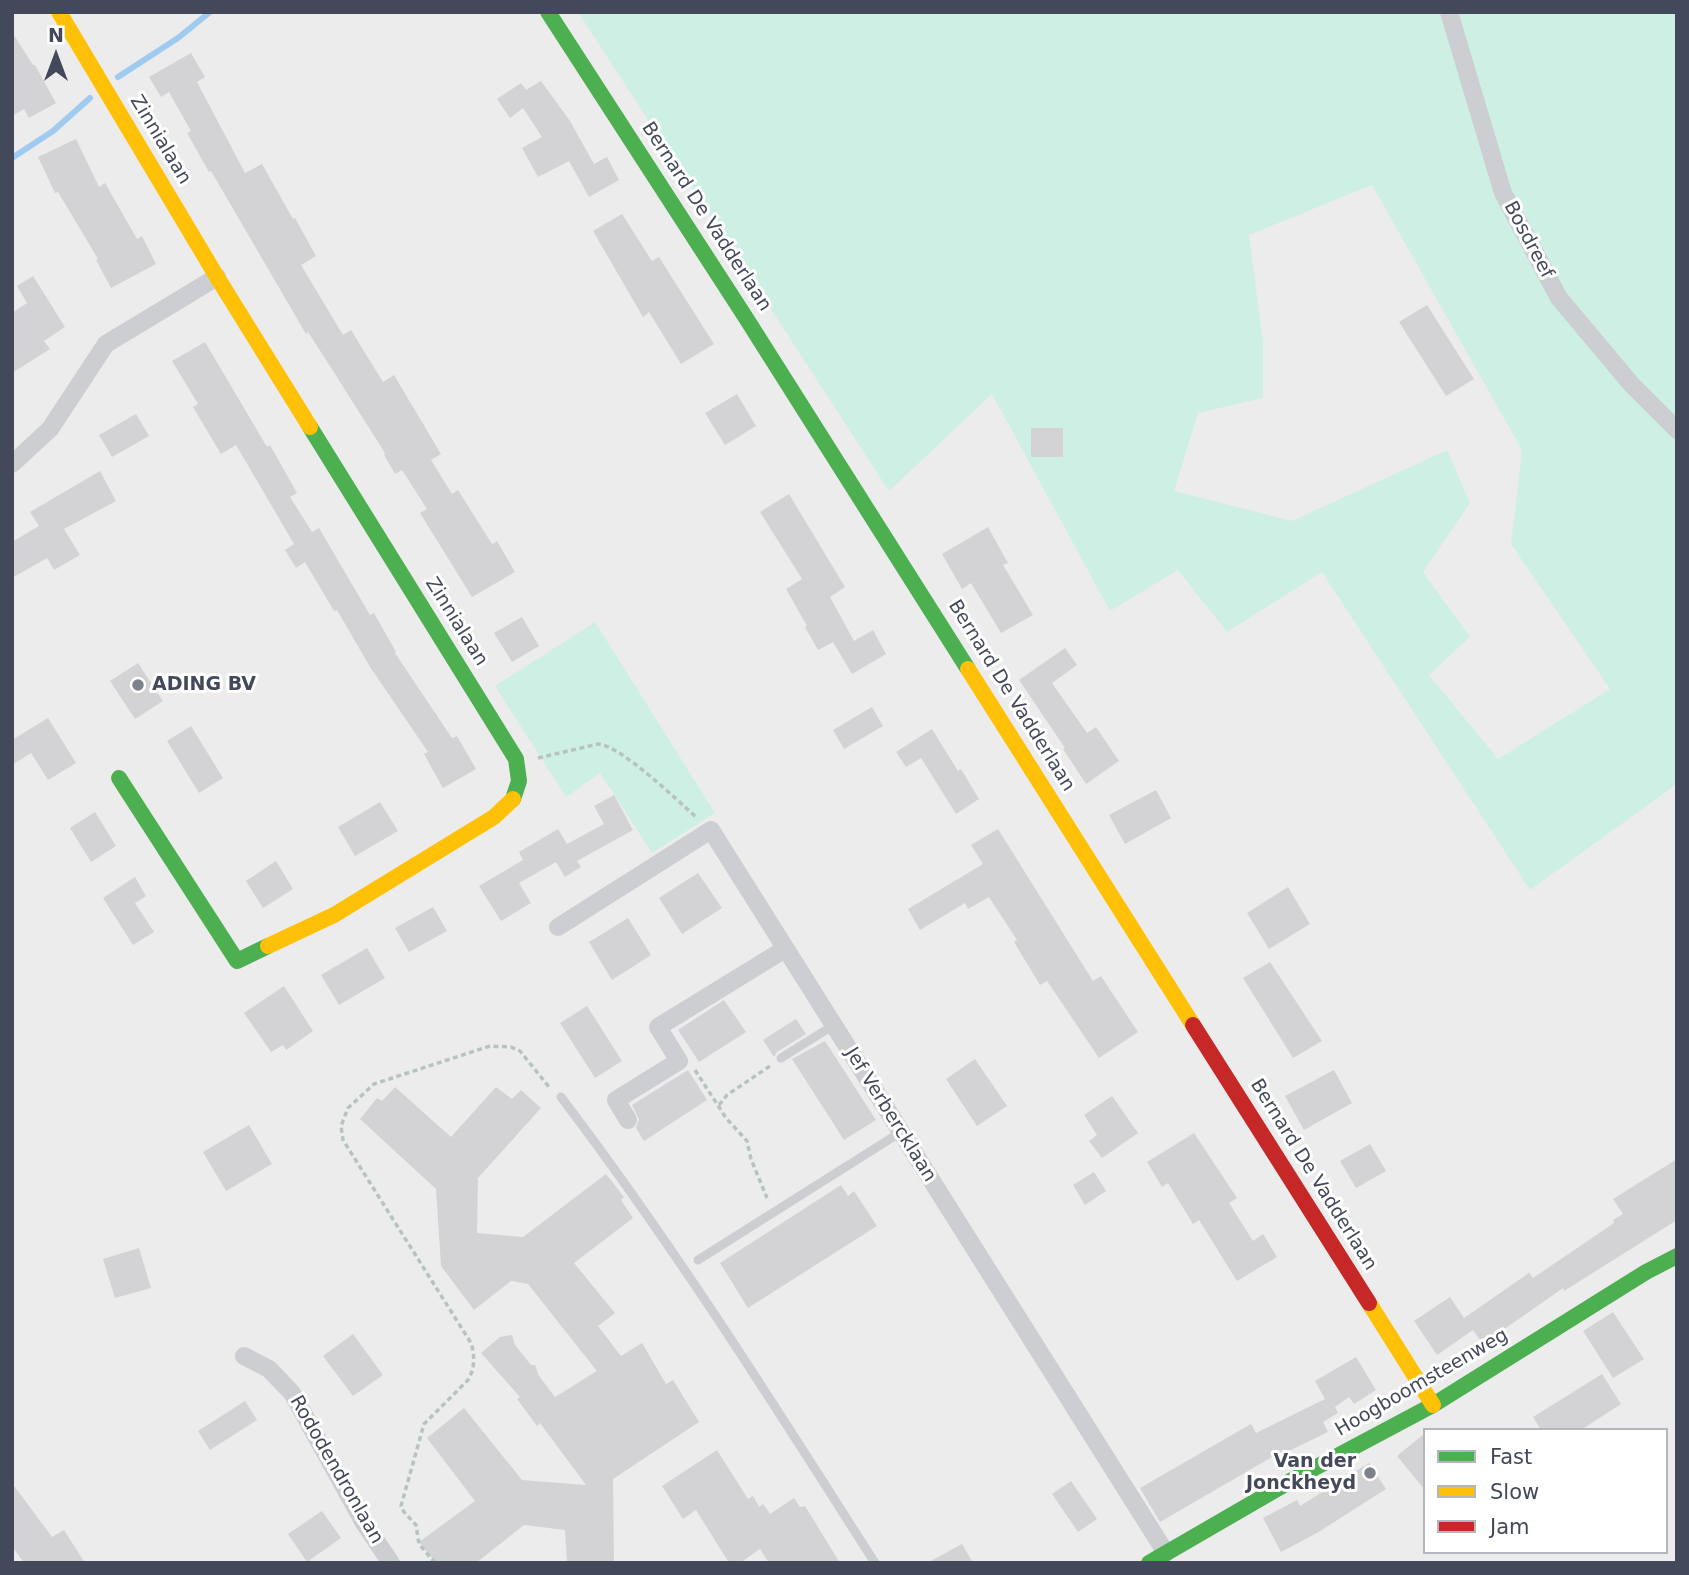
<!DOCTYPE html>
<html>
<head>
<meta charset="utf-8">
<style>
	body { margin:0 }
	#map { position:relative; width:1689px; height:1575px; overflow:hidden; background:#edecec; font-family:"DejaVu Sans",sans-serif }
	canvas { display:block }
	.frame { position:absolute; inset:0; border:14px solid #43495a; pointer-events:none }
	.legend { position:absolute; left:1423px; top:1428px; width:245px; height:126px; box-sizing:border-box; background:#fff; border:2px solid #b4b6bd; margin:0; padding:9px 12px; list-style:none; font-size:21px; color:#43495a }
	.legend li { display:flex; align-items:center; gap:14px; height:35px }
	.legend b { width:35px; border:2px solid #b4b6bd }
	.north { position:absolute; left:21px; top:21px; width:70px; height:70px; -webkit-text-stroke:5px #fff; paint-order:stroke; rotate:0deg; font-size:19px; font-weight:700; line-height:28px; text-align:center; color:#43495a }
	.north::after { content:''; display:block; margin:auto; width:24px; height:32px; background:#43495a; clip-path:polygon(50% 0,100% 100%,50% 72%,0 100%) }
</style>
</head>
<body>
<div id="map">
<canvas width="1689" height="1575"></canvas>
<div class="frame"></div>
<ul class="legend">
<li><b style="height:9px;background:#4caf50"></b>Fast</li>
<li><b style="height:9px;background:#ffc107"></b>Slow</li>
<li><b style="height:9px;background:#c62828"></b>Jam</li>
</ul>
<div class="north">N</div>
</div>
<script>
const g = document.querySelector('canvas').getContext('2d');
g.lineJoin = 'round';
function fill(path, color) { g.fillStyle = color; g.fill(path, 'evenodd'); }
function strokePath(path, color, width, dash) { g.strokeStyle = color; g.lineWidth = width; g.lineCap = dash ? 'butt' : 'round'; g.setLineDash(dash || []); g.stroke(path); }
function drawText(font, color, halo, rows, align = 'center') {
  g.font = font + ' "DejaVu Sans",sans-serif'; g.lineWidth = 6; g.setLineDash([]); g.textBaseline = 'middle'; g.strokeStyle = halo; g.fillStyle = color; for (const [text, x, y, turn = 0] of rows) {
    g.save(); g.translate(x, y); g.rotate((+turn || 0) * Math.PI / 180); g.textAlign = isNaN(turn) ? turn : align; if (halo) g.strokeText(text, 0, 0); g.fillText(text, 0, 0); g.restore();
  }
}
fill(new Path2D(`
	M 578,12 L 1677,12 L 1677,784 L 1530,890 L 1322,572 L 1227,632 L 1178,570 L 1110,611 L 992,394 L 889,491 ZM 1372,185 L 1522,450 L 1511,544 L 1610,689 L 1498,759 L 1429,675 L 1470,637 L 1423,572 L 1470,503 L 1447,450 L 1292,521 L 1174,491 L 1198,413 L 1263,398 L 1263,342 L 1249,235 Z
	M 595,622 L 715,813 L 652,853 L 600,773 L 566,797 L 495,686 Z`), '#ceefe3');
strokePath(new Path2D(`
	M 118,77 L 178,38 L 210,12
	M 12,158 L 53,131 L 90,98`), '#9fcbf0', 6);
fill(new Path2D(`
	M 12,32 L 33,65 L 35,65 L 56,103 L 29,118 L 24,109 L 12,116 Z
	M 191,53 L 205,77 L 197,82 L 245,173 L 262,164 L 293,219 L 295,218 L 316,256 L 301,265 L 343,335 L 351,330 L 383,382 L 394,375 L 441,454 L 431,460 L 452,494 L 458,490 L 492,544 L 497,541 L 515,572 L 472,597 L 420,513 L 427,509 L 402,470 L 395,474 L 384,455 L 385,453 L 335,374 L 308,332 L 306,334 L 211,171 L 209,172 L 187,133 L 191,131 L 169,92 L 161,97 L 149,77 Z
	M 541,81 L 570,121 L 594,164 L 607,157 L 619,180 L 589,197 L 569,161 L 538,177 L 522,148 L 542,137 L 523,108 L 510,118 L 497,99 L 521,83 L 526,90 Z
	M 76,139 L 99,187 L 105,183 L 137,239 L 142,236 L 156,264 L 111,288 L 96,260 L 98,259 L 58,192 L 55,193 L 38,157 Z
	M 622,214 L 652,261 L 659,257 L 714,344 L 681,364 L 649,312 L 643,317 L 593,231 Z
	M 33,276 L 65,327 L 44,341 L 50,349 L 12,373 L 12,313 L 27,303 L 17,286 Z
	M 1427,305 L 1474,379 L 1446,396 L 1399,322 Z
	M 205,342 L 267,447 L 270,445 L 297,493 L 290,497 L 312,532 L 319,528 L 370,615 L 374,613 L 396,652 L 395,653 L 452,738 L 457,736 L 476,769 L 443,788 L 424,754 L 428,752 L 370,667 L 337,610 L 334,611 L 305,562 L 296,568 L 285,550 L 294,544 L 236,445 L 221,454 L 193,407 L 198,404 L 172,361 Z
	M 737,394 L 756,426 L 725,445 L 705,413 Z
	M 136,414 L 149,436 L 112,457 L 99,435 Z
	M 1031,428 L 1063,428 L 1063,457 L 1031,457 Z
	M 100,471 L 116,501 L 64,529 L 80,555 L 54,570 L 47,558 L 12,578 L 12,542 L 39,526 L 30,512 Z
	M 789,494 L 845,587 L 830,597 L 854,641 L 873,630 L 886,654 L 852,674 L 833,642 L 818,650 L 805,627 L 807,626 L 786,589 L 802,579 L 760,512 Z
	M 988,527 L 1008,563 L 1003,565 L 1033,615 L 1001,633 L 971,583 L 962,589 L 942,554 Z
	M 522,617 L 539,646 L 512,662 L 494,633 Z
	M 1065,648 L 1077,665 L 1052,683 L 1087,733 L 1096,727 L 1119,761 L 1086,784 L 1063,749 L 1065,748 L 1019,680 Z
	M 138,663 L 163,701 L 135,719 L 110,681 Z
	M 872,707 L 883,726 L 844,749 L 833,730 Z
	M 48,718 L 76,763 L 48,780 L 31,753 L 12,765 L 12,740 Z
	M 191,726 L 223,778 L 199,793 L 167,741 Z
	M 932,729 L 958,771 L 961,769 L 979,799 L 956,814 L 921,758 L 906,767 L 896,752 Z
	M 1156,790 L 1171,818 L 1125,844 L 1109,815 Z
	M 614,795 L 633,830 L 577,861 L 581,867 L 565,877 L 556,862 L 519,883 L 531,903 L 501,921 L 479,886 L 523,860 L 519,852 L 558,829 L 567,844 L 604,824 L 594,806 Z
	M 380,802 L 398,831 L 355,856 L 338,827 Z
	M 95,812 L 116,846 L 91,862 L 70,828 Z
	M 998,829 L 1093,981 L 1101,976 L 1138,1032 L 1099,1058 L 1047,981 L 1040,985 L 1014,942 L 1017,940 L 989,897 L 968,909 L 965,903 L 920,930 L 908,909 L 983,864 L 971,845 Z
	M 276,861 L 293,889 L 263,908 L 246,881 Z
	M 698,873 L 722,908 L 682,934 L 659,898 Z
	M 135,877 L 146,896 L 135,903 L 154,932 L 133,945 L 103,898 Z
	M 1288,887 L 1310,924 L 1269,949 L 1247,913 Z
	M 433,907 L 447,931 L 409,952 L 395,928 Z
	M 628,918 L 651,955 L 612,980 L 589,942 Z
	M 367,948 L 385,978 L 339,1005 L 321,975 Z
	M 1270,962 L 1322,1041 L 1293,1058 L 1243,978 Z
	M 284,986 L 313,1031 L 286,1050 L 283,1045 L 271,1052 L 244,1013 Z
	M 724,1000 L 746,1032 L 699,1062 L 678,1030 Z
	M 587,1006 L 622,1061 L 595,1078 L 560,1023 Z
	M 796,1019 L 806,1034 L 777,1052 L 774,1057 L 763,1040 Z
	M 825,1041 L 876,1120 L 844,1140 L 792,1059 Z
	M 975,1059 L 1007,1106 L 977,1126 L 946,1079 Z
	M 688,1070 L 707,1100 L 644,1141 L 636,1128 L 639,1119 L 632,1105 Z
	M 1334,1070 L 1352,1103 L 1304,1130 L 1285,1096 Z
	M 395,1087 L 451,1137 L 496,1087 L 512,1099 L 521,1090 L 541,1108 L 478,1178 L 477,1233 L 523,1237 L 606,1174 L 624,1197 L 621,1200 L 633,1218 L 574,1263 L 615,1313 L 598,1326 L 621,1356 L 642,1343 L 666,1384 L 673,1380 L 699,1422 L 613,1479 L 614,1563 L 567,1563 L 565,1530 L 524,1525 L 476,1563 L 436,1563 L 419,1542 L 475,1501 L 427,1438 L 464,1408 L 522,1480 L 586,1485 L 540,1423 L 537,1426 L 517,1399 L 520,1397 L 481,1353 L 500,1337 L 512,1335 L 515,1345 L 531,1365 L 535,1365 L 539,1376 L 555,1397 L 597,1371 L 528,1284 L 511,1281 L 474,1310 L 441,1266 L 436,1189 L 360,1119 L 377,1098 L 382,1101 Z
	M 1112,1096 L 1138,1133 L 1102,1158 L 1089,1141 L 1097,1135 L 1084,1115 Z
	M 249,1125 L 272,1164 L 226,1191 L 203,1152 Z
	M 1194,1133 L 1237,1198 L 1229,1203 L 1253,1241 L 1263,1234 L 1277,1257 L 1237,1281 L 1199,1220 L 1193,1224 L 1168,1183 L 1162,1187 L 1147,1162 Z
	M 1370,1144 L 1386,1171 L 1356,1188 L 1340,1161 Z
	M 1677,1159 L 1677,1220 L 1564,1291 L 1563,1288 L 1483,1344 L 1473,1330 L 1437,1355 L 1414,1321 L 1450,1297 L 1464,1318 L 1529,1273 L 1533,1278 L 1614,1223 L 1613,1220 L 1623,1214 L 1613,1199 Z
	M 1094,1172 L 1106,1191 L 1085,1205 L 1073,1185 Z
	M 841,1185 L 848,1196 L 854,1191 L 877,1226 L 748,1308 L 720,1263 Z
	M 139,1248 L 151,1288 L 115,1298 L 103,1259 Z
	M 1613,1312 L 1644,1359 L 1613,1378 L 1583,1331 Z
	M 353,1334 L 383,1375 L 353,1396 L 323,1356 Z
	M 1356,1357 L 1376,1390 L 1354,1404 L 1349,1397 L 1335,1407 L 1338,1413 L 1323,1422 L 1328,1432 L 1285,1453 L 1284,1450 L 1160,1522 L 1140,1488 L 1251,1424 L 1256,1433 L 1325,1399 L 1315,1381 Z
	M 1602,1374 L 1621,1404 L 1581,1430 L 1541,1430 L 1533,1417 Z
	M 245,1401 L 257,1420 L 210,1450 L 198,1431 Z
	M 1425,1433 L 1425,1490 L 1397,1456 Z
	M 717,1450 L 748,1499 L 753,1496 L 759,1507 L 763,1504 L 770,1514 L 794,1498 L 800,1507 L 805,1506 L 840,1563 L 769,1563 L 760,1549 L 740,1563 L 729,1563 L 696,1510 L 683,1519 L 662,1486 Z
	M 1369,1463 L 1386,1489 L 1317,1533 L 1281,1552 L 1263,1518 L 1297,1500 L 1300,1506 Z
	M 1071,1481 L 1097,1519 L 1078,1532 L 1052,1494 Z
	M 12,1483 L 52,1537 L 64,1530 L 85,1563 L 24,1563 L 12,1546 Z
	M 322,1511 L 341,1538 L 307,1562 L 288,1534 Z
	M 962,1544 L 973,1563 L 927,1563 Z`), '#d3d3d5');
strokePath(new Path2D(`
	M 538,758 L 598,744 C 620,745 677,800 696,817
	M 695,1070 L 726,1118 L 747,1141 L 751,1159 L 767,1198
	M 719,1105 L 727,1095 L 770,1066
	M 435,1563 L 419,1544 L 416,1525 L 404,1512 L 401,1506 L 424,1424 L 468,1380 C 475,1368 475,1356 471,1343 L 343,1140 L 341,1126 L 348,1108 L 374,1084 L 490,1046 L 511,1047 L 520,1051 L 549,1087`), '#b6c3c2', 3.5, [5, 3.5]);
strokePath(new Path2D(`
	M 781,1058 L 834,1025
	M 561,1097 C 675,1247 774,1405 875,1563
	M 698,1260 L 901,1132`), '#ccced2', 9);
strokePath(new Path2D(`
	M 1449,12 L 1503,193 L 1559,298 L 1632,385 L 1677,430
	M 12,464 L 50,429 L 106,344 L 217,277
	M 558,927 L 711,830 L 1166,1553
	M 628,1120 L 616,1100 L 679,1061 L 658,1027 L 785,949
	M 244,1356 L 269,1369 L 292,1393 L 364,1523 L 391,1563`), '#ccced2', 18);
strokePath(new Path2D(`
	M 548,12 L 746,318 L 968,669
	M 310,427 L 516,759 L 519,781 L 513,799
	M 119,778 L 237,961 L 268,946
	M 1149,1563 L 1294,1479 L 1433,1405 L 1646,1272 L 1677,1256`), '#4caf50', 16);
strokePath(new Path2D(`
	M 59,12 L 217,277 L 310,427
	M 968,669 L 1193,1025
	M 268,946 L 334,915 L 494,817 L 513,799
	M 1369,1303 L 1433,1405`), '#ffc107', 16);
strokePath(new Path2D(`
	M 1193,1025 L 1369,1303`), '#c62828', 16);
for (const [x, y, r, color] of [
	[138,685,7,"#7e828d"],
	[1370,1473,7,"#7e828d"]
]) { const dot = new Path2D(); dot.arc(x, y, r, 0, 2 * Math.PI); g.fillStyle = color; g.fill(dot); strokePath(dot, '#fff', 2.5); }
drawText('19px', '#43495a', '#fff', [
	["Zinnialaan",160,140,59],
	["Bernard De Vadderlaan",706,217,57],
	["Bosdreef",1528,240,62],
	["Zinnialaan",456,622,58],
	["Bernard De Vadderlaan",1011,696,58],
	["Jef Verbercklaan",890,1115,58],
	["Bernard De Vadderlaan",1313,1175,58],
	["Hoogboomsteenweg",1422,1383,-30],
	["Rododendronlaan",336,1470,60]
]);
drawText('bold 19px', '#43495a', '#fff', [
	["ADING BV",152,685],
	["Van der",1356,1462,"right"],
	["Jonckheyd",1356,1484,"right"]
], 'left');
</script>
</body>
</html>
